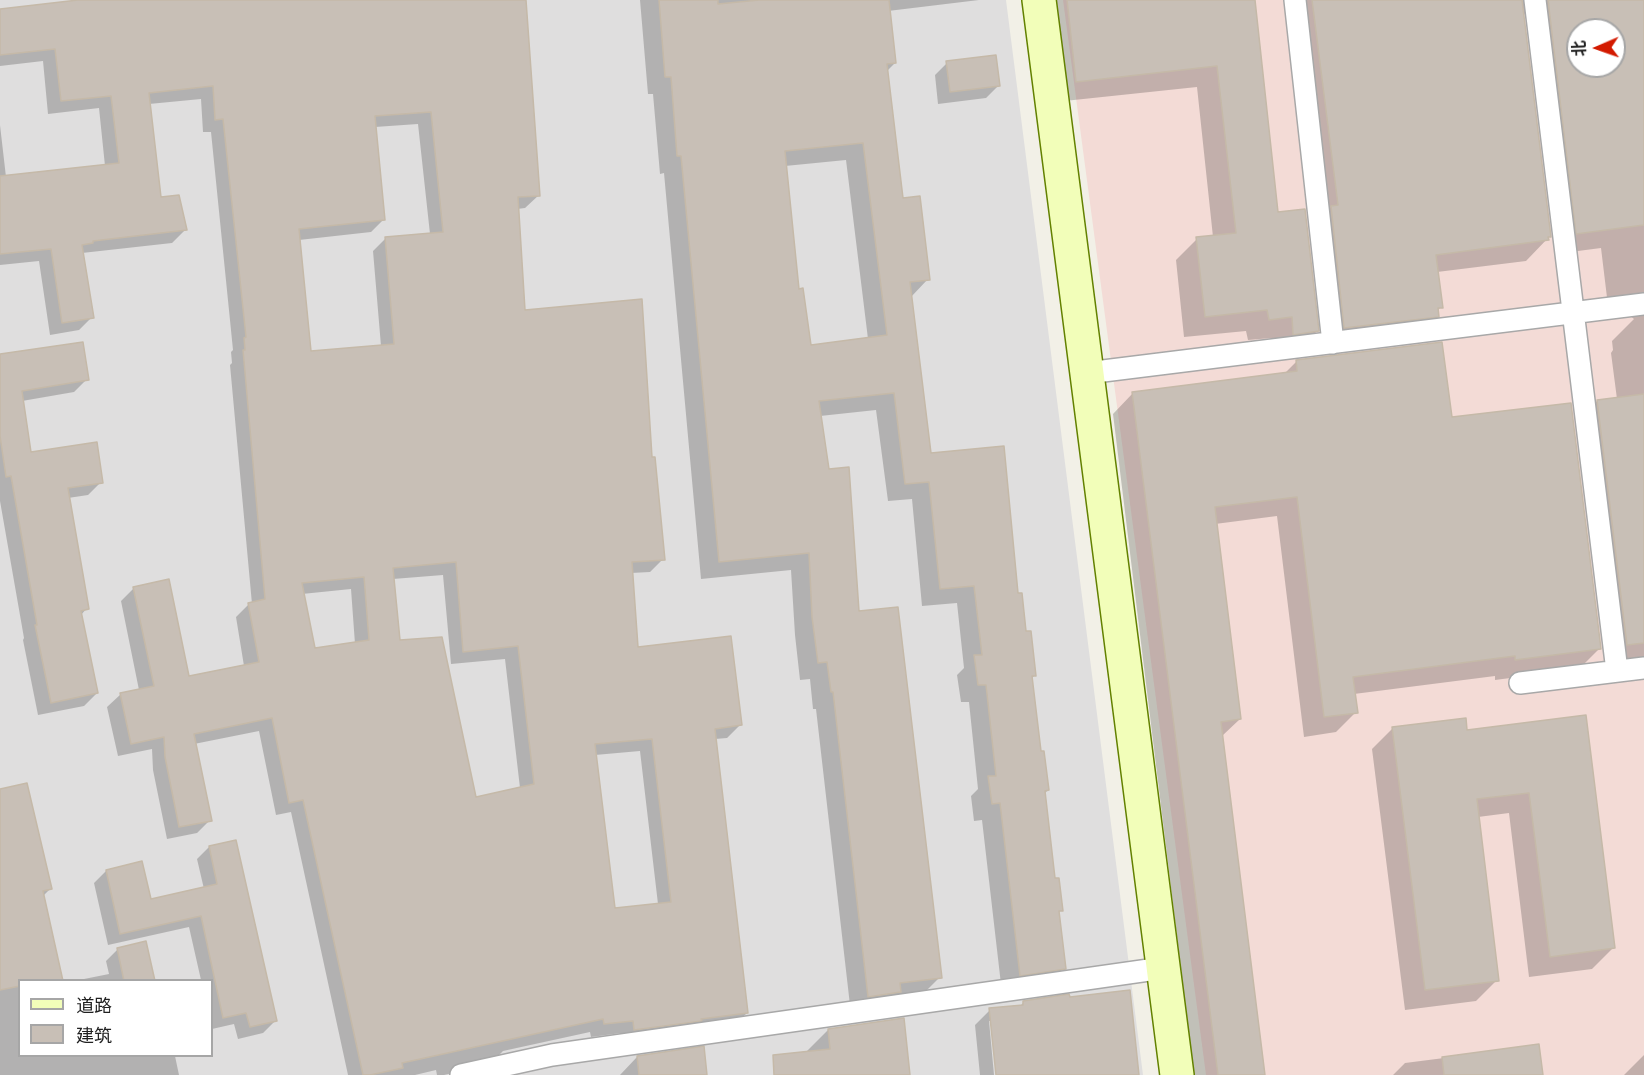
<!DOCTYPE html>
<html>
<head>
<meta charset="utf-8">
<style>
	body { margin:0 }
	#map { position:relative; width:1644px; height:1075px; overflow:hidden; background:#f2f0e7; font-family:"Fira Sans Condensed","Noto Sans SC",sans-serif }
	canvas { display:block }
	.legend { position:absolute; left:18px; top:979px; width:195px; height:78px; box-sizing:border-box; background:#fff; border:2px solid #a6a6a6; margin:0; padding:8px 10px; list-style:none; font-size:18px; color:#212121 }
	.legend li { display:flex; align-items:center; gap:12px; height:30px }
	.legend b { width:30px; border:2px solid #a6a6a6 }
	.north { position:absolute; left:1566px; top:18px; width:60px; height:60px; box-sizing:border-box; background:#fff; border:2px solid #a6a6a6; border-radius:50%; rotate:268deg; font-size:16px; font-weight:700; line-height:24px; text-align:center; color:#212121 }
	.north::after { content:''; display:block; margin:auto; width:21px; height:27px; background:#d31a00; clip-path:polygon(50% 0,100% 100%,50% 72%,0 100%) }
</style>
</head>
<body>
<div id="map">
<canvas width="1644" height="1075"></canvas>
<ul class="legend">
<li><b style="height:8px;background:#f2feb9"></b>道路</li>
<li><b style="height:16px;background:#c8bfb6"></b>建筑</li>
</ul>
<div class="north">北</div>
</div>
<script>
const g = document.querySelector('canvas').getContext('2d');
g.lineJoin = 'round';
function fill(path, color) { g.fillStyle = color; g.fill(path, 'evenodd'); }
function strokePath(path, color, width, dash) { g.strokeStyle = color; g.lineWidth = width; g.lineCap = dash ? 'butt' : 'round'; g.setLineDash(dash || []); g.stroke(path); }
fill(new Path2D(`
	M 0,0 L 1006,0 L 1143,1075 L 0,1075 ZM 20,980 L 212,980 L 212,1056 L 20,1056 Z`), '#dfdede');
fill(new Path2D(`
	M 1063,0 L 1644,0 L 1644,1075 L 1206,1075 ZM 1578,30 L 1614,30 L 1614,66 L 1578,66 Z`), '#f3dbd6');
fill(new Path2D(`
	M 93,0 L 525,0 L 539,195 L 525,208 L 517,209 L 523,311 L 651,459 L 663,559 L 650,572 L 631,573 L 636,649 L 740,725 L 727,738 L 715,739 L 747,1013 L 733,1026 L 622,1043 L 621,1033 L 591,1037 L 590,1032 L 503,1051 L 489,1065 L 444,1075 L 437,1075 L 436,1070 L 415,1075 L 348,1075 L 291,812 L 276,815 L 259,731 L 194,744 L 210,820 L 197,833 L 167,839 L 153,770 L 152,749 L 118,756 L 107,707 L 121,694 L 139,690 L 121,601 L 134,588 L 187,678 L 244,666 L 236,617 L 249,604 L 252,604 L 230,365 L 232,363 L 231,352 L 233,350 L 211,132 L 203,132 L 201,99 L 149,104 L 160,198 L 185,230 L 172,243 L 82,253 L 92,317 L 79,330 L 50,335 L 39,261 L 0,265 L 0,125 L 6,177 L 105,166 L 99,108 L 48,114 L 43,61 L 0,66 L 0,10 ZM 418,124 L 430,234 L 386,238 L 373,251 L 381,346 L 310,352 L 299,240 L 371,232 L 384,219 L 375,127 ZM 443,575 L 451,664 L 505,659 L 520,788 L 475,798 L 398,642 L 393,579 ZM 351,589 L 355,644 L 314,650 L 302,594 ZM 640,751 L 658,904 L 613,909 L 595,755 Z
	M 640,0 L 979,0 L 888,11 L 895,63 L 887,71 L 902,200 L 928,279 L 911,297 L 930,455 L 1017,595 L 1035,675 L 1030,680 L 1039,753 L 1048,790 L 1044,794 L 1054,880 L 1061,910 L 1058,913 L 1064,968 L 1046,986 L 1002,993 L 982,820 L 974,821 L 971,796 L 978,789 L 969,702 L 961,702 L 957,675 L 964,668 L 957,603 L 922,606 L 912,499 L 888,501 L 876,410 L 820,416 L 827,471 L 940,977 L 922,995 L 851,1014 L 816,709 L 813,709 L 810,679 L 800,680 L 795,635 L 791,570 L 701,579 L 664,173 L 660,174 L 653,94 L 648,94 ZM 846,160 L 868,339 L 810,346 L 798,290 L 785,166 Z
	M 1044,0 L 1254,0 L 1277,214 L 1317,331 L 1296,352 L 1273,355 L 1271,338 L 1248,340 L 1246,331 L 1184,337 L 1176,260 L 1197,239 L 1213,237 L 1197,87 L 1055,102 Z
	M 1288,0 L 1644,0 L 1644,664 L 1606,666 L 1576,423 L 1597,401 L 1617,399 L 1611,353 L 1613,350 L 1612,341 L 1634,319 L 1627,313 L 1609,314 L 1601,248 L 1555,254 L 1527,20 L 1523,11 L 1550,236 L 1526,261 L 1437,272 L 1441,307 L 1437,311 L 1438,316 L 1416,337 L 1323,349 ZM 1578,30 L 1614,30 L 1614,66 L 1578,66 Z
	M 947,63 L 999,85 L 986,98 L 938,104 L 935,75 Z
	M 0,356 L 87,379 L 74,392 L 22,401 L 30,453 L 101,482 L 88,495 L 68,498 L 87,608 L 81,615 L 97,693 L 84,706 L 38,715 L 23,640 L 24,638 L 0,501 Z
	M 1297,361 L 1451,419 L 1600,648 L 1579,669 L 1495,680 L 1495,676 L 1354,694 L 1356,712 L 1336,732 L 1304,737 L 1277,516 L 1215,524 L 1240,719 L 1222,736 L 1264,1075 L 1194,1075 L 1113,414 L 1133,393 L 1284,374 Z
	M 1584,717 L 1613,948 L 1592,969 L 1529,977 L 1509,813 L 1478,817 L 1497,980 L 1476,1001 L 1405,1010 L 1372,749 L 1393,728 L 1466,732 Z
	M 0,790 L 50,889 L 43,896 L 20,980 L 20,1056 L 175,1056 L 179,1075 L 0,1075 Z
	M 209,847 L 275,1021 L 263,1033 L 238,1039 L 234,1024 L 212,1029 L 212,980 L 201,980 L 189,927 L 108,945 L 94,883 L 106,871 L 150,901 L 204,889 L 197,859 Z
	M 118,949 L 153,980 L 79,980 L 109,974 L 106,961 Z
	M 1024,1002 L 1137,1075 L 997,1075 L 992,1021 L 989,1021 L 994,1075 L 980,1075 L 975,1025 L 990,1010 L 1019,1007 Z
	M 828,1030 L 909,1075 L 808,1075 L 805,1053 Z
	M 1538,1046 L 1541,1075 L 1393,1075 L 1405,1063 Z
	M 1644,1055 L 1644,1075 L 1624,1075 Z
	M 637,1057 L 706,1075 L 620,1075 Z`), '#0003');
const building = new Path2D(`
	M 78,0 L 526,0 L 540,196 L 518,197 L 525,310 L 642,299 L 652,457 L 655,457 L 665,560 L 632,562 L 638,647 L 731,636 L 742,725 L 715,729 L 748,1013 L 701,1019 L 702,1021 L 634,1030 L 633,1021 L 604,1024 L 603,1019 L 402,1063 L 403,1068 L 370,1075 L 363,1075 L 303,800 L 289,803 L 272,718 L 194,734 L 212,821 L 179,827 L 165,757 L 164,737 L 131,744 L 120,693 L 154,686 L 133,587 L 169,579 L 189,676 L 259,662 L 248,603 L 265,599 L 243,350 L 245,350 L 244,338 L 246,337 L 223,119 L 215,120 L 213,86 L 149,93 L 161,197 L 179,195 L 187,230 L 93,241 L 93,243 L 82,245 L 94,318 L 62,323 L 51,249 L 0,254 L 0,176 L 119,163 L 111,96 L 61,101 L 55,49 L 0,55 L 0,9 ZM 431,112 L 443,232 L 385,237 L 394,344 L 311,351 L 299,229 L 385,220 L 375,116 ZM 456,562 L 463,652 L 518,646 L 534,784 L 476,797 L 442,637 L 400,640 L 393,568 ZM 364,577 L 369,640 L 315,648 L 302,583 ZM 652,739 L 671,902 L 615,908 L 595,744 Z
	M 659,0 L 718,0 L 718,4 L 759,0 L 889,0 L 896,63 L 887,64 L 903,198 L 920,196 L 930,280 L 910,282 L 931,453 L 1004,446 L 1018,593 L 1022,593 L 1026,631 L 1031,631 L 1036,676 L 1032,676 L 1041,751 L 1044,751 L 1049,790 L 1045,791 L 1055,878 L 1059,878 L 1063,911 L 1059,911 L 1066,969 L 1020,976 L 1000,803 L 992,804 L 988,776 L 996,776 L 986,685 L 978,685 L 974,655 L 982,655 L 974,586 L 940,589 L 929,482 L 905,484 L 894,393 L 819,401 L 829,469 L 849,467 L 859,611 L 898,607 L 942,978 L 900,983 L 901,992 L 868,997 L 833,692 L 831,692 L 827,662 L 818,663 L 812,617 L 809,553 L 719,562 L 681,156 L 677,156 L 671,77 L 665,77 ZM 863,143 L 887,335 L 811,345 L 803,288 L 799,289 L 785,151 Z
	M 1067,0 L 1255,0 L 1278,212 L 1305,209 L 1319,331 L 1293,335 L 1292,317 L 1269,320 L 1267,310 L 1205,317 L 1196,237 L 1236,233 L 1217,66 L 1076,82 Z
	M 1312,0 L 1522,0 L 1551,237 L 1548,237 L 1549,240 L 1436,255 L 1443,308 L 1438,308 L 1439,317 L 1344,328 L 1331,206 L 1338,205 Z
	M 1548,0 L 1644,0 L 1644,225 L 1576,234 ZM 1578,30 L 1614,30 L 1614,66 L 1578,66 Z
	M 996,55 L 1000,86 L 950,92 L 946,61 Z
	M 83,342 L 89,380 L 22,391 L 31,452 L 97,442 L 103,483 L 68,488 L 89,609 L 81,611 L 98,693 L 51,703 L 35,625 L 37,625 L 11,476 L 6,477 L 0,436 L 0,354 Z
	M 1442,342 L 1452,417 L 1571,403 L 1601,649 L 1515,660 L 1515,656 L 1353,677 L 1358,713 L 1324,717 L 1297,497 L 1215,507 L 1241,719 L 1221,722 L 1265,1075 L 1218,1075 L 1132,392 L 1297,371 L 1296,360 Z
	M 1644,394 L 1644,643 L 1627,645 L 1597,400 Z
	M 1586,715 L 1615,948 L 1550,957 L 1529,793 L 1477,799 L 1499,981 L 1425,990 L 1392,727 L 1466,718 L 1467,730 Z
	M 27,783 L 52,889 L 43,891 L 63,981 L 20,981 L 20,986 L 0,990 L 0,789 Z
	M 236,840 L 277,1021 L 250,1027 L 246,1013 L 223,1018 L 201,916 L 120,934 L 106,870 L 142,861 L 151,899 L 217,884 L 209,846 Z
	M 146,941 L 155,981 L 124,981 L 117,948 Z
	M 1130,990 L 1139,1075 L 996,1075 L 989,1008 L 1023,1005 L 1023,1001 L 1069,994 L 1070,997 Z
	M 904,1018 L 910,1075 L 774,1075 L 773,1055 L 830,1049 L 828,1029 Z
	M 1539,1044 L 1543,1075 L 1444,1075 L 1442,1057 Z
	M 704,1046 L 707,1075 L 639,1075 L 637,1056 Z`);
fill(building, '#c8bfb6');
strokePath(building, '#c5b9a8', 1.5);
const lane = new Path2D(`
	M 1295,0 L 1333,343
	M 1535,0 L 1617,671
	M 1087,373 L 1644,304
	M 1520,683 L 1644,668
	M 461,1075 L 552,1055 L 1163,968`);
const secondary = new Path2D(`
	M 1039,0 L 1177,1075`);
strokePath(lane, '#a8a8a8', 24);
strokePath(secondary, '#638100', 36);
strokePath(lane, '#fff', 21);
strokePath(secondary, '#f2feb9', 33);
</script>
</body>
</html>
